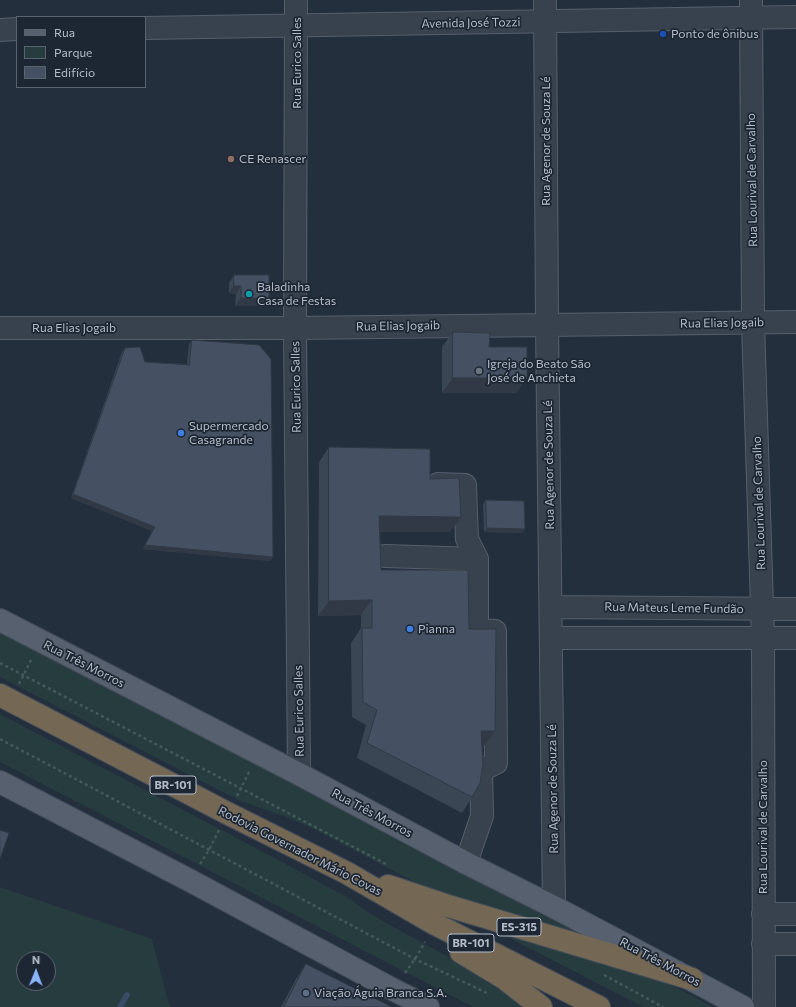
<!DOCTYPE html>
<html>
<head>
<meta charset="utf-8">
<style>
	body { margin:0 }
	#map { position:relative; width:796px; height:1007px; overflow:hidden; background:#242f3e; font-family:Commissioner,sans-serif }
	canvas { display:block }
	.legend { position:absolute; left:16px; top:16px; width:130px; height:72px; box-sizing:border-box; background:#1d2633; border:1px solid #59626f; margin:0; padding:5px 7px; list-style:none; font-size:12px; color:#b4bcc9 }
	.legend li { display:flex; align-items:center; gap:8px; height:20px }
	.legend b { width:20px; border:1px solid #59626f }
	.north { position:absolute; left:16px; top:951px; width:40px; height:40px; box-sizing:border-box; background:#1d2633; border:1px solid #59626f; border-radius:50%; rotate:1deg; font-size:11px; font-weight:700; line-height:16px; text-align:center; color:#b4bcc9 }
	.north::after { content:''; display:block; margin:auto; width:14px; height:18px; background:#8ab4f8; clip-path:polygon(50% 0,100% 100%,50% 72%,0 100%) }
</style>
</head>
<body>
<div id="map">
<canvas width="796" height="1007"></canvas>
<ul class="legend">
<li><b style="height:5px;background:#56606e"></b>Rua</li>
<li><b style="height:11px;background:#263c3f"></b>Parque</li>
<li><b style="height:11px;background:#455162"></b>Edifício</li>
</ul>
<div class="north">N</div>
</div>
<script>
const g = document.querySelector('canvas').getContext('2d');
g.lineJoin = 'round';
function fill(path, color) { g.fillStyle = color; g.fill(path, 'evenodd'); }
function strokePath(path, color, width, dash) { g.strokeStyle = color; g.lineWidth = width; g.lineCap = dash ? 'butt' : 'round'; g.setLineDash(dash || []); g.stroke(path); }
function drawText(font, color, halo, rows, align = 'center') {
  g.font = font + ' Commissioner,sans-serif'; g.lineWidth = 3.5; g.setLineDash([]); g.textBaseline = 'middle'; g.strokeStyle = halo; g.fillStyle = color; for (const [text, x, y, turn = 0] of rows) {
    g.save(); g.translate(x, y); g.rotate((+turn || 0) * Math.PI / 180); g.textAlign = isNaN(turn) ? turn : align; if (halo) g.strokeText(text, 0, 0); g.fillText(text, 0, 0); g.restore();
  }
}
fill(new Path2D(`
	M 0,633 L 32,645 L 611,946 L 424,887 L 310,827 L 281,815 L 240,801 L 0,677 Z
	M 0,714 L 252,846 L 345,896 L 379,919 L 507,989 L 535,1007 L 473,1007 L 0,762 Z
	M 0,887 L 152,939 L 168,1001 L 171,1007 L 0,1007 ZM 24,959 L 48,959 L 48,983 L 24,983 Z
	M 481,923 L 658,978 L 713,1007 L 643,1007 Z`), '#263c3f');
strokePath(new Path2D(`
	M 120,1007 L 127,995`), '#394c67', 5.5);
const minor = new Path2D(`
	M 296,0 L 295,328 L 299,774
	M 545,0 L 547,324 L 554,907
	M 751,0 L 753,323 L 763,638 L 764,1007
	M 145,28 L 796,17
	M 0,30 L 17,29
	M 0,328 L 295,328 L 796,322
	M 438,484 L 465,485 L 467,539 L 477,559 L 477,630 L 495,631 L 496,763 L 481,770 L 482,816 L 466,863
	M 385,556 L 477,559
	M 551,607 L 796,609
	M 552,638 L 796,638
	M 763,914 L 796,914
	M 763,944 L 796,944`);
const major = new Path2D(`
	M 0,620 L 299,774 L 466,863 L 554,907 L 743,1007
	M 0,782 L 189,880 L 392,989 L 428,1007`);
const highway = new Path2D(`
	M 0,695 L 227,813 L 347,873 L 435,924 L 599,1007
	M 388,886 L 445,905 L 692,979
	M 461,952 L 504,978 L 541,1007`);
strokePath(minor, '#565f6c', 24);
strokePath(major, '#414a57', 24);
strokePath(highway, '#434c59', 24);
strokePath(new Path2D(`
	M 0,663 L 388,865
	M 19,684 L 32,658
	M 0,739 L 415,959 L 487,993
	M 237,796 L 250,770
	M 200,864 L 209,850 L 219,830
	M 405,973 L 415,959 L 425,942
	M 604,975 L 663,1007`), '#44595c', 2.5, [3, 3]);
strokePath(minor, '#38414e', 22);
strokePath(major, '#56606e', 22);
strokePath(highway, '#746855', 22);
fill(new Path2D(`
	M 234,275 L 264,306 L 235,306 L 236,294 L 229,293 L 229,283 Z
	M 453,332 L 489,347 L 527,378 L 516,393 L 442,393 L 442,347 Z
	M 192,340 L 273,557 L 270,561 L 143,549 L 152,531 L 71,498 L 122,352 L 125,348 L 145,362 L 187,364 L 189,344 Z
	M 329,447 L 430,479 L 450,532 L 380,532 L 381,570 L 469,629 L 495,731 L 484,746 L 482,746 L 472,797 L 462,813 L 357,758 L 366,725 L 352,717 L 351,643 L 361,628 L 361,615 L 318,616 L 319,462 Z
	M 486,500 L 525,529 L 522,533 L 484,532 L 483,504 Z
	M 306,964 L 392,1007 L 281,1007 L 296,979 Z`), '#3b4654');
fill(new Path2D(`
	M 234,286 L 241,286 L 236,294 L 229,293 Z
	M 241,298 L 269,298 L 264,306 L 235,306 Z
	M 453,378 L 527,378 L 516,393 L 442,393 Z
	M 73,494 L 155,527 L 152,531 L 71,498 Z
	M 379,516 L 461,517 L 450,532 L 369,532 Z
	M 487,528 L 525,529 L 522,533 L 484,532 Z
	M 145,545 L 273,557 L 270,561 L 143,549 Z
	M 372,600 L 361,615 L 318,616 L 329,601 Z
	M 481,731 L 495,731 L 484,746 L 470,747 Z`), '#303945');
const building = new Path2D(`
	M 234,275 L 269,275 L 269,298 L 241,298 L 241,286 L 234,286 Z
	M 453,332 L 490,333 L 489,347 L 527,347 L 527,378 L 453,378 Z
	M 192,340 L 259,345 L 271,359 L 273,557 L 145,545 L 155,527 L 73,494 L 125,348 L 140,347 L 145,362 L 189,365 Z
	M 329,447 L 430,449 L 430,479 L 459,478 L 461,517 L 379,516 L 381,570 L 468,570 L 469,629 L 496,629 L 495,731 L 481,731 L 483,764 L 480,783 L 472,797 L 367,743 L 377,710 L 363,702 L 362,628 L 372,628 L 372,600 L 329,601 Z
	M 486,500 L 524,501 L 525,529 L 487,528 Z
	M 0,830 L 9,833 L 0,859 Z
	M 306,964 L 392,1007 L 284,1007 Z`);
fill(building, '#455162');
strokePath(building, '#303945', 1);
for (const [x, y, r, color] of [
	[663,34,4,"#1a4fb4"],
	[231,159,4,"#8d6e63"],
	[249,294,4,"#0f9aa8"],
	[479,371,4,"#6b7280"],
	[181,433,4,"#3f7fe0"],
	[410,629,4,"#3f7fe0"],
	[306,993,4,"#5c6f8a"]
]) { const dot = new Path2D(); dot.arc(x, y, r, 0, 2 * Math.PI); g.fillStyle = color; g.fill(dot); strokePath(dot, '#1d2633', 1.5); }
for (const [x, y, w] of [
	[173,785,46],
	[519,927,44],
	[471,943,46]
]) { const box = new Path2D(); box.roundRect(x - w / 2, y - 9, w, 18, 3); g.fillStyle = '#1d2633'; g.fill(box); strokePath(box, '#b4bcc9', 1); }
drawText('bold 11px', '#b4bcc9', null, [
	["BR-101",173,785],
	["ES-315",519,927],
	["BR-101",471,943]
]);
drawText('12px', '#b4bcc9', '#1d2633', [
	["Avenida José Tozzi",471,23,-1],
	["Rua Eurico Salles",297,63,-90],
	["Rua Agenor de Souza Lé",546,141,-90],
	["Rua Lourival de Carvalho",752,180,-91],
	["Rua Elias Jogaib",722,323,-1],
	["Rua Elias Jogaib",398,326,-1],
	["Rua Elias Jogaib",74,328],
	["Rua Eurico Salles",296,387,-91],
	["Rua Agenor de Souza Lé",549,465,-91],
	["Rua Lourival de Carvalho",759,503,-92],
	["Rua Mateus Leme Fundão",674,608,1],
	["Rua Três Morros",84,664,27],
	["Rua Eurico Salles",299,711,-91],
	["Rua Agenor de Souza Lé",553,789,-91],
	["Rua Três Morros",372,813,28],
	["Rua Lourival de Carvalho",763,827,-90],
	["Rodovia Governador Mário Covas",300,851,27],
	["Rua Três Morros",660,962,28]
]);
drawText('12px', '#b4bcc9', '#1d2633', [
	["Ponto de ônibus",671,34],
	["CE Renascer",239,159],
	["Baladinha",257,287],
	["Casa de Festas",257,301],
	["Igreja do Beato São",487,364],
	["José de Anchieta",487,378],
	["Supermercado",189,426],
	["Casagrande",189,440],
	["Pianna",418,629],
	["Viação Águia Branca S.A.",314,993]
], 'left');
</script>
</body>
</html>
